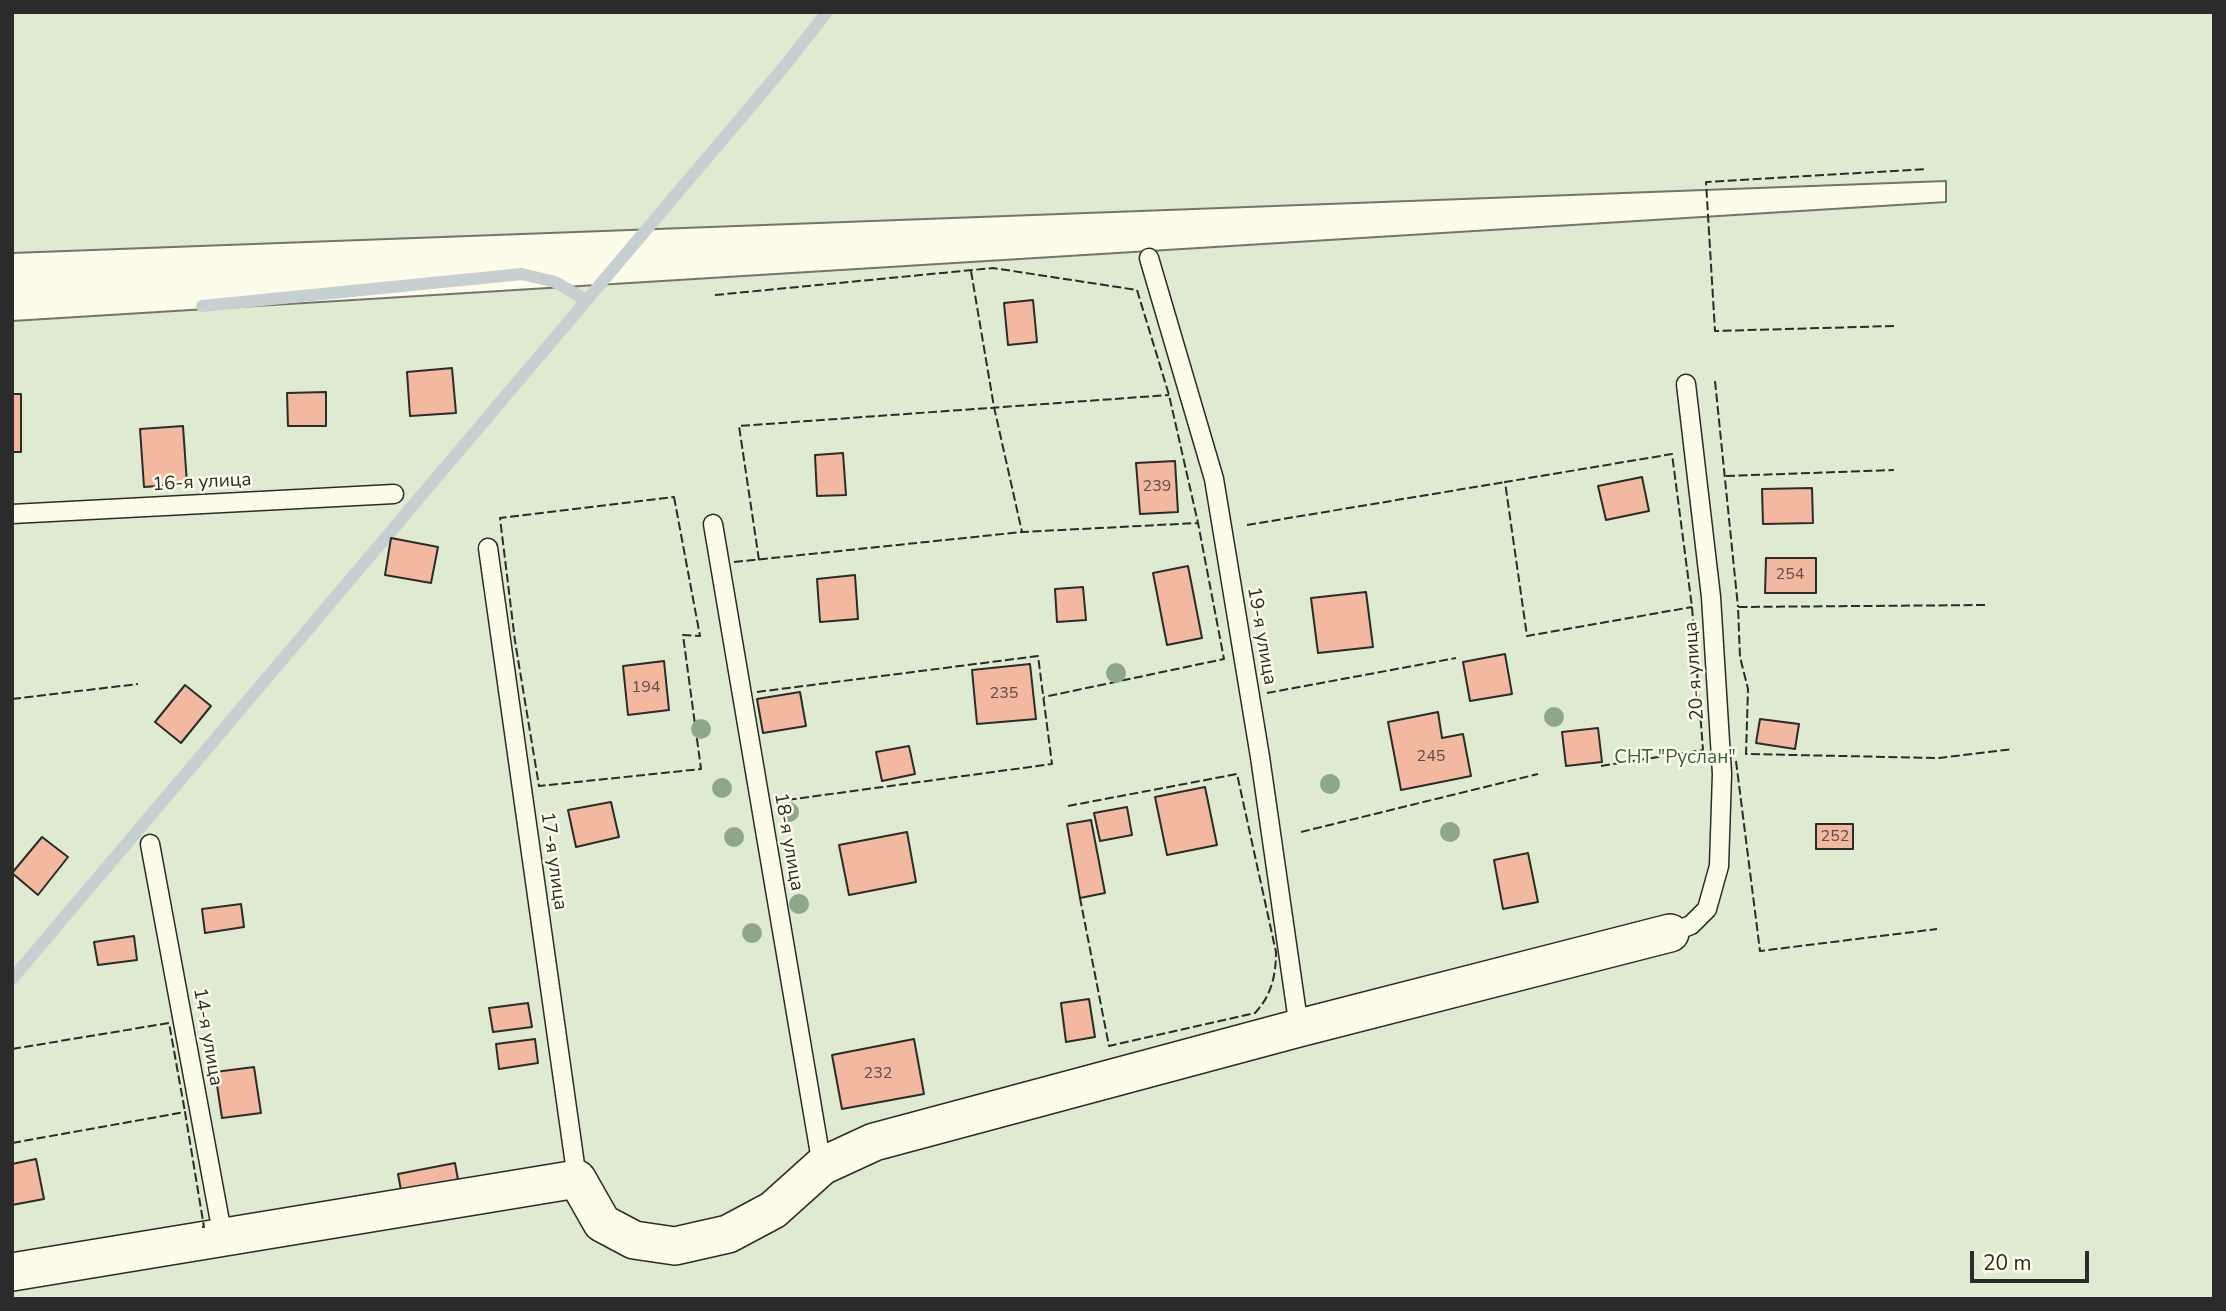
<!DOCTYPE html>
<html>
<head>
<meta charset="utf-8">
<style>
	body { margin:0 }
	#map { position:relative; width:2226px; height:1311px; overflow:hidden; background:#fdfbea; font-family:"Nunito Sans",sans-serif }
	canvas { display:block }
	.frame { position:absolute; inset:0; border:14px solid #2b2b2b; pointer-events:none }
	.scale { position:absolute; left:1970px; top:1251px; width:119px; height:32px; box-sizing:border-box; border:4px solid #2b2b2b; border-top:0; padding-left:9px; font-size:21px; line-height:24px; white-space:nowrap; color:#2b2b2b; -webkit-text-stroke:5px #fdfbea; paint-order:stroke }
</style>
</head>
<body>
<div id="map">
<canvas width="2226" height="1311"></canvas>
<div class="frame"></div>
<div class="scale">20 m</div>
</div>
<script>
const g = document.querySelector('canvas').getContext('2d');
g.lineJoin = 'round';
function fill(path, color) { g.fillStyle = color; g.fill(path, 'evenodd'); }
function strokePath(path, color, width, dash) { g.strokeStyle = color; g.lineWidth = width; g.lineCap = dash ? 'butt' : 'round'; g.setLineDash(dash || []); g.stroke(path); }
function drawText(font, color, halo, rows, align = 'center') {
  g.font = font + ' "Nunito Sans",sans-serif'; g.lineWidth = 5; g.setLineDash([]); g.textBaseline = 'middle'; g.strokeStyle = halo; g.fillStyle = color; for (const [text, x, y, turn = 0] of rows) {
    g.save(); g.translate(x, y); g.rotate((+turn || 0) * Math.PI / 180); g.textAlign = isNaN(turn) ? turn : align; if (halo) g.strokeText(text, 0, 0); g.fillText(text, 0, 0); g.restore();
  }
}
const green = new Path2D(`
	M 12,12 L 2214,12 L 2214,1299 L 12,1299 L 12,321 L 1946,202 L 1946,181 L 12,253 Z`);
fill(green, '#deebd1');
strokePath(green, '#74746e', 2);
strokePath(new Path2D(`
	M 202,306 L 522,274 L 555,282 L 586,300
	M 12,979 L 779,73 L 827,12`), '#c7d0d0', 12);
const building = new Path2D(`
	M 1033,300 L 1037,342 L 1008,345 L 1004,303 Z
	M 452,368 L 456,413 L 410,416 L 407,372 Z
	M 326,392 L 326,426 L 288,426 L 287,393 Z
	M 12,394 L 21,394 L 21,452 L 12,452 Z
	M 183,426 L 187,484 L 144,487 L 140,429 Z
	M 843,453 L 846,495 L 817,496 L 815,455 Z
	M 1175,461 L 1178,512 L 1140,514 L 1136,463 Z
	M 1642,477 L 1649,511 L 1606,520 L 1598,486 Z
	M 1812,488 L 1813,523 L 1763,524 L 1762,489 Z
	M 391,538 L 438,547 L 431,583 L 385,575 Z
	M 1766,558 L 1816,558 L 1816,593 L 1765,593 Z
	M 1188,566 L 1202,638 L 1167,645 L 1153,573 Z
	M 855,575 L 858,619 L 820,622 L 817,579 Z
	M 1083,587 L 1086,620 L 1057,622 L 1055,589 Z
	M 1366,592 L 1373,647 L 1318,653 L 1311,598 Z
	M 1505,654 L 1512,694 L 1470,701 L 1463,662 Z
	M 664,661 L 669,710 L 628,715 L 623,666 Z
	M 1030,664 L 1036,719 L 977,724 L 972,670 Z
	M 185,685 L 211,706 L 181,743 L 155,722 Z
	M 800,692 L 806,726 L 763,733 L 757,699 Z
	M 1438,712 L 1442,738 L 1463,734 L 1471,776 L 1401,790 L 1388,722 Z
	M 1760,719 L 1799,724 L 1795,749 L 1756,743 Z
	M 1598,728 L 1602,762 L 1566,766 L 1562,732 Z
	M 909,746 L 915,774 L 882,781 L 876,752 Z
	M 1205,787 L 1217,845 L 1167,855 L 1155,797 Z
	M 611,802 L 619,837 L 576,847 L 568,810 Z
	M 1127,807 L 1132,835 L 1100,841 L 1094,813 Z
	M 1091,820 L 1105,893 L 1080,898 L 1067,824 Z
	M 1816,824 L 1853,824 L 1853,849 L 1816,849 Z
	M 907,832 L 916,882 L 849,895 L 839,845 Z
	M 42,837 L 68,857 L 38,895 L 12,873 Z
	M 1528,853 L 1538,902 L 1503,909 L 1494,860 Z
	M 241,904 L 244,927 L 205,933 L 202,909 Z
	M 134,936 L 137,960 L 98,965 L 94,942 Z
	M 1089,999 L 1095,1037 L 1066,1042 L 1061,1003 Z
	M 528,1003 L 532,1027 L 493,1032 L 489,1008 Z
	M 535,1039 L 538,1063 L 499,1069 L 496,1044 Z
	M 914,1039 L 924,1094 L 842,1109 L 832,1055 Z
	M 254,1067 L 261,1113 L 222,1118 L 215,1072 Z
	M 36,1159 L 44,1199 L 12,1205 L 12,1164 Z
	M 455,1163 L 460,1191 L 403,1201 L 398,1174 Z`);
fill(building, '#f2b8a0');
strokePath(building, '#2b2b2b', 2);
const lane = new Path2D(`
	M 1149,258 L 1214,479 L 1260,757 L 1299,1028
	M 12,514 L 394,494
	M 713,524 L 822,1166
	M 488,548 L 577,1179
	M 150,844 L 223,1238
	M 1670,933 L 1691,925 L 1707,909 L 1719,866 L 1722,774 L 1711,597 L 1686,384`);
const street = new Path2D(`
	M 12,1272 L 577,1179 L 602,1223 L 634,1240 L 675,1246 L 728,1234 L 773,1210 L 822,1166 L 874,1142 L 1299,1028 L 1670,933`);
strokePath(lane, '#2b2b2b', 21);
strokePath(street, '#2b2b2b', 40);
strokePath(lane, '#fdfbea', 18);
strokePath(street, '#fdfbea', 37);
strokePath(new Path2D(`
	M 971,271 L 994,407 L 1022,532
	M 715,295 L 993,268 L 1137,290 L 1169,395 L 1198,523 L 1224,659 L 1044,697
	M 1894,326 L 1715,331 L 1706,182 L 1927,169
	M 1715,381 L 1738,607
	M 1726,476 L 1894,470
	M 674,497 L 700,636 L 683,635 L 701,769 L 539,786 L 515,641 L 500,518 Z
	M 1247,525 L 1505,482
	M 759,560 L 739,426 L 1169,395
	M 734,562 L 1022,532 L 1198,523
	M 1985,605 L 1738,607 L 1740,657 L 1748,689 L 1746,754 L 1939,758 L 2013,749
	M 757,692 L 1038,656 L 1052,764 L 772,802
	M 1267,693 L 1456,658
	M 12,699 L 138,684
	M 1736,761 L 1760,951 L 1937,929
	M 1601,766 L 1703,750 L 1692,607 L 1672,454 L 1505,482 L 1527,636 L 1692,607
	M 1068,806 L 1237,774 L 1276,952 C 1276,976 1271,996 1255,1013 L 1109,1046 L 1080,898
	M 1301,832 L 1538,774
	M 12,1049 L 169,1023 L 185,1112
	M 12,1143 L 185,1112 L 204,1227 L 202,1227`), '#2b2b2b', 2, [9, 3.5]);
g.fillStyle = '#8ea78a';
for (const [x, y] of [
	[1116,673],
	[1554,717],
	[701,729],
	[1330,784],
	[722,788],
	[789,812],
	[1450,832],
	[734,837],
	[799,904],
	[752,933]
]) { g.beginPath(); g.arc(x, y, 10, 0, 2 * Math.PI); g.fill(); }
drawText('16px', '#5d4e48', null, [
	["239",1157,487],
	["254",1790,575],
	["194",646,688],
	["235",1004,694],
	["245",1431,757],
	["252",1835,837],
	["232",878,1074]
]);
drawText('19px', '#2b2b2b', '#fdfbea', [
	["16-я улица",202,483,-3],
	["19-я улица",1261,636,80],
	["20-я улица",1695,671,-94],
	["18-я улица",788,842,80],
	["17-я улица",553,861,82],
	["14-я улица",207,1037,80]
]);
drawText('19px', '#34623c', '#fdfbea', [
	["СНТ \"Руслан\"",1675,758]
]);
</script>
</body>
</html>
